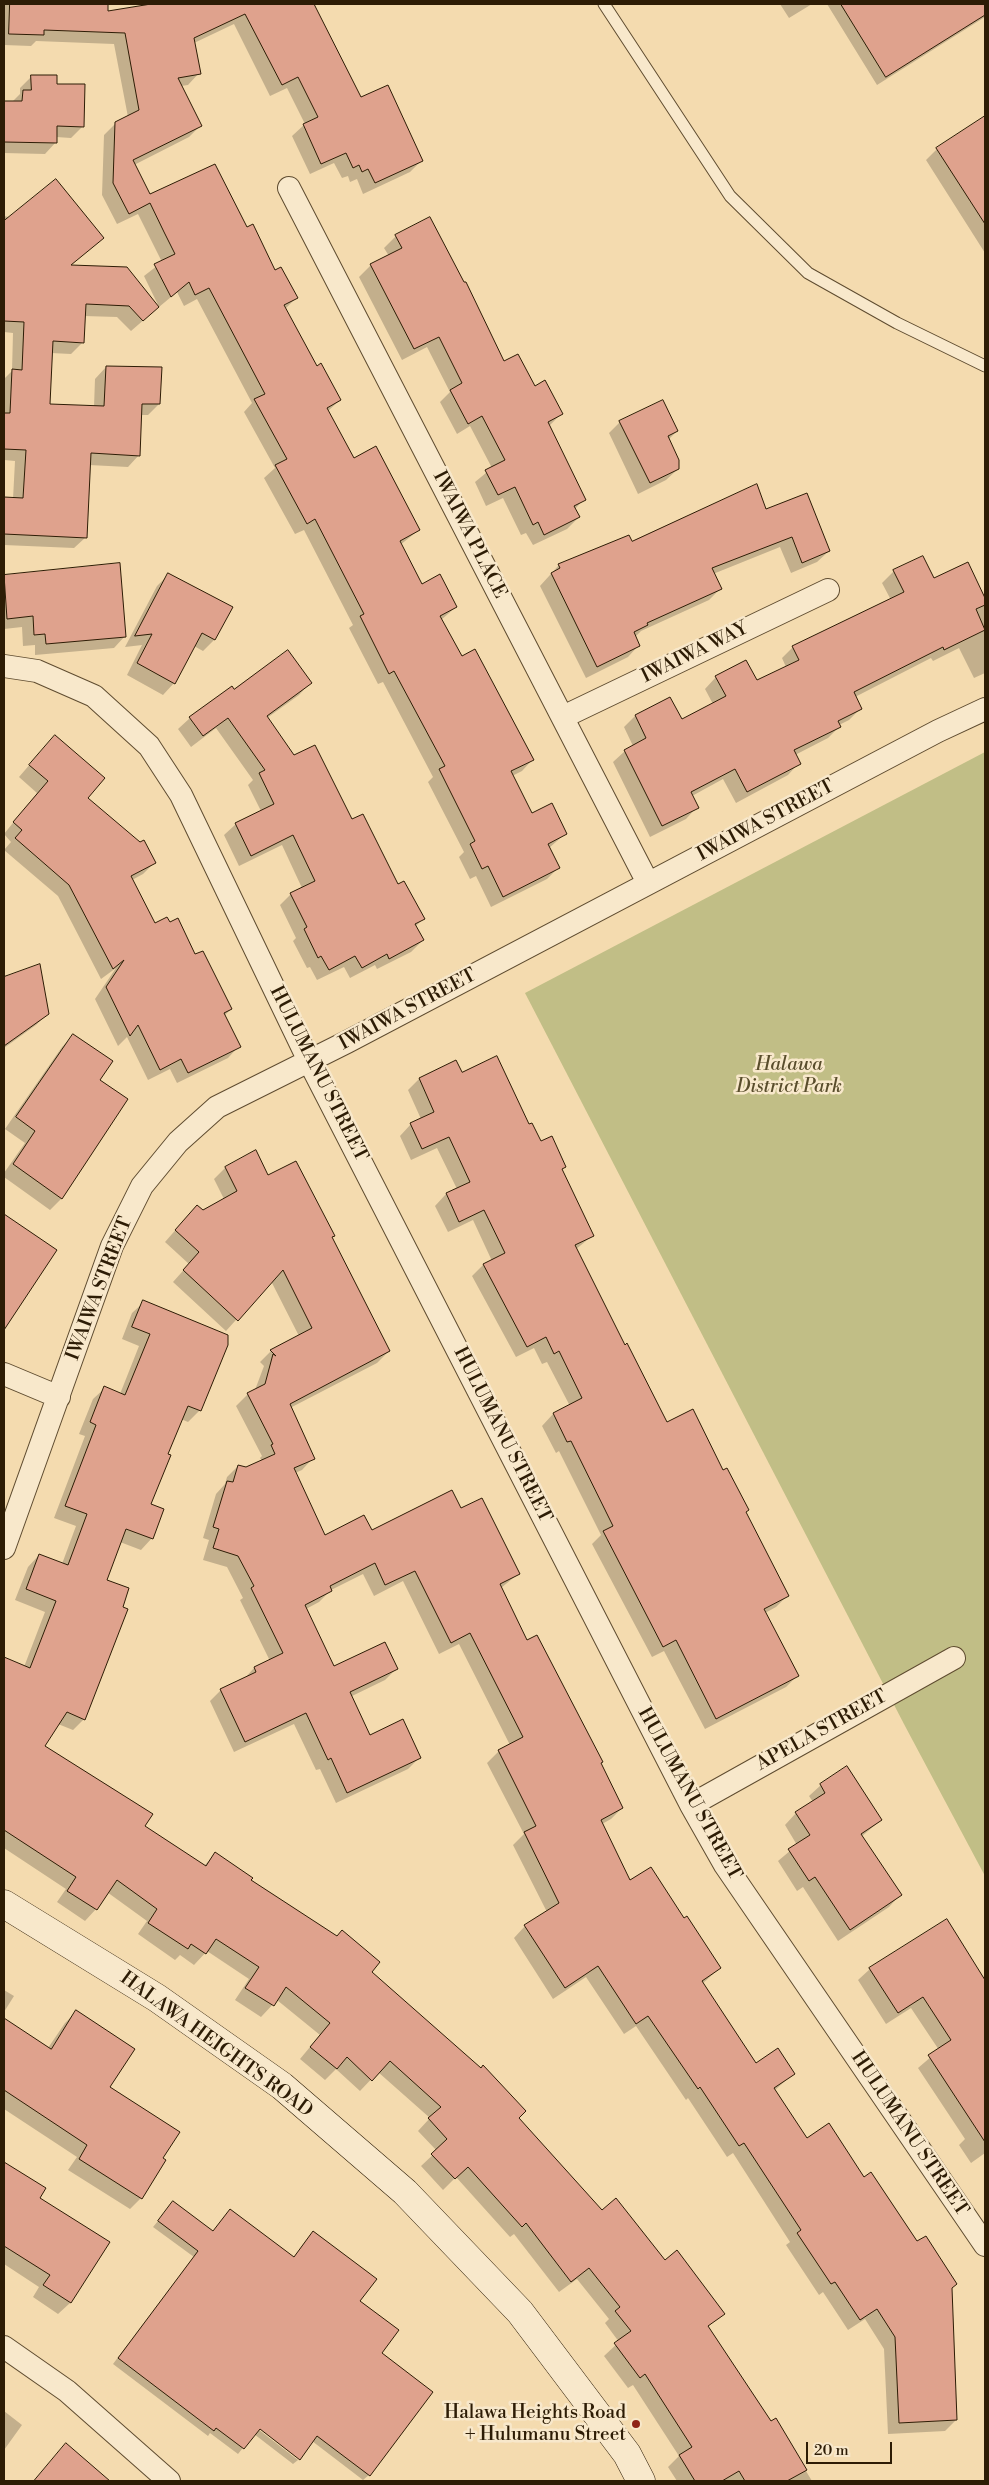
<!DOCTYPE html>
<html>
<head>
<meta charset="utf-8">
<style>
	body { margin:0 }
	#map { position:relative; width:989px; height:2485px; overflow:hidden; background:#f4dbaf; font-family:"Libre Bodoni",serif }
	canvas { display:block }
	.frame { position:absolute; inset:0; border:5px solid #2d1c05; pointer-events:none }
	.scale { position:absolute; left:806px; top:2442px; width:86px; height:22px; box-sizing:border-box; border:2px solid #2d1c05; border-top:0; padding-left:6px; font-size:15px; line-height:18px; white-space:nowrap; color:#2d1c05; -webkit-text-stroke:4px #f8e8cb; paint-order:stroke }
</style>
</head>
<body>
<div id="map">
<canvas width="989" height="2485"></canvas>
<div class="frame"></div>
<div class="scale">20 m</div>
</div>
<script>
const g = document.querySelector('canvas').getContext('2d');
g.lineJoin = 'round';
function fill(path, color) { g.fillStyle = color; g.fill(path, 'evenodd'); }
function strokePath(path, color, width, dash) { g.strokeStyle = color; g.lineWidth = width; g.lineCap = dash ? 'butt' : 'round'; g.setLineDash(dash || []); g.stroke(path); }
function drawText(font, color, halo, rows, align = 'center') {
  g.font = font + ' "Libre Bodoni",serif'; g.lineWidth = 5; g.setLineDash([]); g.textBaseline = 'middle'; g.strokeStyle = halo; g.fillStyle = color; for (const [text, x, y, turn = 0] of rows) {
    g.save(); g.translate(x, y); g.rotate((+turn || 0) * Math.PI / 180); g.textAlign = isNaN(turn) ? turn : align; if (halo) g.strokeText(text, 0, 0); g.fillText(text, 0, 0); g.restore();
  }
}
fill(new Path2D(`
	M 985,752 L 985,1876 L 905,1726 L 525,993 Z`), '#c1be86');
fill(new Path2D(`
	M 4,4 L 107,4 L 106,13 L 158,4 L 268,4 L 276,21 L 361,99 L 421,161 L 410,172 L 363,194 L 357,179 L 350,182 L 348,176 L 342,178 L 334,163 L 310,174 L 292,136 L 305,124 L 287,88 L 270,96 L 234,24 L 194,43 L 199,73 L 188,85 L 181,86 L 201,125 L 189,137 L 134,165 L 149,196 L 246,229 L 275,271 L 296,298 L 285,309 L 317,368 L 340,400 L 328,411 L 354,460 L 419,530 L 400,545 L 421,586 L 456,607 L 441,620 L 461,657 L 533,759 L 522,771 L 512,776 L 532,815 L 565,834 L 549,848 L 558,868 L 547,879 L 491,907 L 476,876 L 470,879 L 459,857 L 464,852 L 428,782 L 433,777 L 383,682 L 378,684 L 349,628 L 353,625 L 304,530 L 295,534 L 264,478 L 275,468 L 244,412 L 252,403 L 197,299 L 184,306 L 177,292 L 159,307 L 144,276 L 162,262 L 138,214 L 117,224 L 102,195 L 104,135 L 116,123 L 128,117 L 114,44 L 36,41 L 31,46 L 4,45 Z
	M 780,4 L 812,4 L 789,18 Z
	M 827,4 L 985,4 L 985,17 L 877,85 Z
	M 32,76 L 56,85 L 83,126 L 71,138 L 56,137 L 56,142 L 45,154 L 4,153 L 4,102 L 12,102 L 20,94 L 20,88 Z
	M 985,118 L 985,253 L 926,160 L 937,149 Z
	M 4,216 L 102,238 L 70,266 L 126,268 L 146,318 L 131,331 L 117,317 L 84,316 L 83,342 L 71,354 L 51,353 L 49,405 L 94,407 L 95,379 L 106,367 L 159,404 L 148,415 L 140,415 L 139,455 L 128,467 L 89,465 L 86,537 L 74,548 L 4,545 L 4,498 L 13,499 L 15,461 L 4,460 L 4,379 L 12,371 L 13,333 L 4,332 Z
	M 396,236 L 503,363 L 535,387 L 561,414 L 549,426 L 584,499 L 575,509 L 579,517 L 567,529 L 533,545 L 526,533 L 521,535 L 503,498 L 486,506 L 475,482 L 492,468 L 470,426 L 457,434 L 440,402 L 450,392 L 427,347 L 402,360 L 359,277 L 371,265 L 389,256 L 384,248 Z
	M 620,422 L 677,431 L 668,440 L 678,469 L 666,480 L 638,494 L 609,433 Z
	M 766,511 L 829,551 L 817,562 L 791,573 L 780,547 L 713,574 L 720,589 L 709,600 L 641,631 L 635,637 L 639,645 L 628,657 L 586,678 L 540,586 L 559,565 L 631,542 Z
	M 119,564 L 125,636 L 114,648 L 35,655 L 35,645 L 23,646 L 22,627 L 4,629 L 4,576 Z
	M 967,564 L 985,601 L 985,673 L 974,678 L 959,648 L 933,661 L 931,658 L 855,697 L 860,709 L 849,720 L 839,725 L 839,727 L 828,738 L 795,755 L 799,763 L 788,775 L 736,803 L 723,779 L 692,796 L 697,807 L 686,819 L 650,837 L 613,762 L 625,751 L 633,746 L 624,727 L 635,716 L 670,698 L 681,721 L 713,704 L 705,689 L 716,677 L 756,682 L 786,667 L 782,658 L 793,647 L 891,600 L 882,583 L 894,571 L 934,580 Z
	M 169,574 L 231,607 L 214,640 L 203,651 L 194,646 L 174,683 L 163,695 L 127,675 L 142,645 L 125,647 L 157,586 Z
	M 310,683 L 299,695 L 267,718 L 294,756 L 351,821 L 423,919 L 415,927 L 423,940 L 411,952 L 377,969 L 375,965 L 350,978 L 344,967 L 317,980 L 310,967 L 307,968 L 293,941 L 296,938 L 280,905 L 291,894 L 302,888 L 282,845 L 239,866 L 224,835 L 236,824 L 261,811 L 248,785 L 253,780 L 216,728 L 191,747 L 178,729 L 190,718 L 231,688 L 234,690 Z
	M 44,748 L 87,798 L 154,863 L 143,874 L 132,880 L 155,924 L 195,956 L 231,1009 L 224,1016 L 239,1046 L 228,1058 L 177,1083 L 170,1069 L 148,1080 L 127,1037 L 118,1046 L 95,999 L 116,968 L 101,979 L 58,896 L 4,850 L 11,842 L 4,834 L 37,793 L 19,777 Z
	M 4,972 L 6,978 L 48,1013 L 36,1025 L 4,1048 Z
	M 74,1035 L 98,1080 L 85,1164 L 61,1199 L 50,1210 L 4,1177 L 4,1173 L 25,1143 L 5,1129 L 62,1047 Z
	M 455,1062 L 461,1074 L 529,1126 L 540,1143 L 564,1167 L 561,1170 L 592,1236 L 575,1250 L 624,1346 L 667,1424 L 745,1512 L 787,1596 L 776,1607 L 765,1613 L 797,1676 L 786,1687 L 705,1729 L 664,1651 L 652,1657 L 592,1544 L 601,1535 L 559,1451 L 556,1453 L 542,1426 L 553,1414 L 570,1406 L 547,1362 L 542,1364 L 534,1348 L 516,1357 L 472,1276 L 483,1265 L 492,1261 L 473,1220 L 448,1232 L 435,1206 L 446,1194 L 457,1189 L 437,1148 L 411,1160 L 400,1136 L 411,1124 L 421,1119 L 408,1090 L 419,1079 Z
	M 255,1152 L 268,1177 L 331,1238 L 389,1351 L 377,1363 L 290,1408 L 313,1458 L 302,1470 L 295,1473 L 324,1537 L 371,1532 L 461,1510 L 518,1574 L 501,1588 L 527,1642 L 600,1763 L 622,1808 L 611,1819 L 602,1824 L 630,1882 L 683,1920 L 720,1968 L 702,1984 L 755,2065 L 793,2074 L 774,2091 L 807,2139 L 864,2179 L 917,2243 L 951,2289 L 956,2420 L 945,2431 L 888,2434 L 884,2349 L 865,2319 L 848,2330 L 823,2292 L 819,2295 L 786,2245 L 790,2242 L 733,2153 L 727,2157 L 688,2098 L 686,2100 L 636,2026 L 624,2034 L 586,1977 L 553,1999 L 514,1938 L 525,1926 L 547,1912 L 513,1845 L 524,1834 L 487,1763 L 499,1751 L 510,1745 L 459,1644 L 439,1654 L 403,1581 L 374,1596 L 363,1574 L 331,1590 L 319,1602 L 306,1609 L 333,1668 L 396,1669 L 385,1680 L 350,1697 L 369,1737 L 419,1758 L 408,1769 L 336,1803 L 320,1769 L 316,1770 L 294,1724 L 234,1752 L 210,1701 L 221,1690 L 244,1679 L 254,1668 L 270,1661 L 240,1600 L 243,1598 L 227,1567 L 203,1560 L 209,1540 L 203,1538 L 216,1494 L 225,1484 L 227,1477 L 238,1466 L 246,1468 L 262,1461 L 260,1458 L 262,1456 L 236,1406 L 248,1394 L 255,1390 L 264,1366 L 260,1362 L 271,1351 L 299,1336 L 271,1281 L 226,1331 L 173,1282 L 189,1264 L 165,1242 L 186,1218 L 224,1199 L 214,1179 L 225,1168 Z
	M 5,1217 L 12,1316 L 4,1324 L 4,1218 Z
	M 144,1302 L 200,1410 L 188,1422 L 181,1419 L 167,1454 L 149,1505 L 152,1538 L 141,1550 L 120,1542 L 105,1580 L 84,1719 L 73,1730 L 58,1724 L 43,1746 L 143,1827 L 204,1866 L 215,1854 L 371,1972 L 517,2118 L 602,2212 L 664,2261 L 723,2313 L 707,2328 L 771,2423 L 775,2420 L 812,2481 L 677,2481 L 668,2467 L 679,2456 L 633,2385 L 628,2388 L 604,2356 L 619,2342 L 605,2323 L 609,2319 L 577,2279 L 559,2292 L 514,2234 L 510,2237 L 456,2177 L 443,2190 L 421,2166 L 437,2151 L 418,2131 L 430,2118 L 378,2072 L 360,2091 L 336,2069 L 325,2080 L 300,2059 L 320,2035 L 277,2000 L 261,2017 L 235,2000 L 249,1979 L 207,1951 L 194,1965 L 180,1955 L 175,1960 L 138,1934 L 147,1921 L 107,1892 L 96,1909 L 85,1921 L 57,1902 L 66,1889 L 4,1848 L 4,1658 L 24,1667 L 45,1612 L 15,1600 L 28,1567 L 39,1555 L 62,1564 L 76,1526 L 54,1518 L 85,1436 L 79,1434 L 93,1399 L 105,1388 L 120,1394 L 139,1346 L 122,1339 L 132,1313 Z
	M 821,1785 L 881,1820 L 861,1837 L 900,1895 L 889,1907 L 838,1941 L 803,1887 L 797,1891 L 778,1861 L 797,1845 L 785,1825 L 796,1813 L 813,1802 L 809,1796 Z
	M 946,1920 L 985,1980 L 985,2153 L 971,2163 L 959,2145 L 965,2139 L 918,2068 L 939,2050 L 911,2008 L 886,2024 L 858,1980 L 870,1969 Z
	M 4,1990 L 14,1996 L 4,2012 Z
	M 76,2012 L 108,2088 L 141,2198 L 130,2209 L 68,2170 L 77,2157 L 4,2109 L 4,2019 L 48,2048 L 65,2023 Z
	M 4,2163 L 44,2189 L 38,2198 L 108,2243 L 70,2303 L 58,2314 L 33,2297 L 39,2287 L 4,2264 Z
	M 173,2203 L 213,2232 L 293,2258 L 308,2238 L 358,2301 L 380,2353 L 369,2475 L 363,2480 L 312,2441 L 255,2424 L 254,2426 L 298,2460 L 293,2464 L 254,2434 L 238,2454 L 210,2433 L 208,2436 L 113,2364 L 194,2257 L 153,2227 Z
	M 4,2411 L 22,2425 L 4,2450 Z
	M 66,2445 L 96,2477 L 101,2481 L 34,2481 Z`), '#0003');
const building = new Path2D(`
	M 10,4 L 108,4 L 108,11 L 151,4 L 314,4 L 361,97 L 388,85 L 423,161 L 375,183 L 368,169 L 362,172 L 359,165 L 353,168 L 346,153 L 321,164 L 303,124 L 318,117 L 298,77 L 282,85 L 245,14 L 194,38 L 201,74 L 178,78 L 202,126 L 133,160 L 150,194 L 215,164 L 247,227 L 253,224 L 275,270 L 281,267 L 298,298 L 284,305 L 317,366 L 321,363 L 341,400 L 327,408 L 354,458 L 376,446 L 420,530 L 400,541 L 422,584 L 440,574 L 457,607 L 440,616 L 462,656 L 475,649 L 534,760 L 511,771 L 532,813 L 552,803 L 567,834 L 548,844 L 560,868 L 503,897 L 488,866 L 482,869 L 470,844 L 475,841 L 439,769 L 445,766 L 394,671 L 389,674 L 360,616 L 364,614 L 315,519 L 307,524 L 275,465 L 287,459 L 254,399 L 265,394 L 209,288 L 195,295 L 189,282 L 171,297 L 154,264 L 175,254 L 164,232 L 150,203 L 129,214 L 113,183 L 115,122 L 139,110 L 125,33 L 44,30 L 44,35 L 9,34 Z
	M 841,4 L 985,4 L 985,15 L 886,77 Z
	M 31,75 L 57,75 L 57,84 L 85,84 L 84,127 L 57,126 L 57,143 L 4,142 L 4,101 L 22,101 L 23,90 L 31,90 Z
	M 985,116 L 985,224 L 936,148 Z
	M 56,179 L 104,238 L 71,265 L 127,267 L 159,307 L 143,321 L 129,306 L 86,304 L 84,343 L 53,341 L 50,404 L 104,406 L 106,366 L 162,367 L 160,404 L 142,404 L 140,456 L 91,453 L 87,538 L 4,534 L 4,497 L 23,498 L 26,450 L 4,449 L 4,413 L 10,413 L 12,369 L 22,370 L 24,322 L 4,321 L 4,221 Z
	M 430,217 L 464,282 L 466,282 L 504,361 L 518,354 L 535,386 L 545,380 L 563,414 L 548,422 L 586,500 L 574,506 L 580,517 L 544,535 L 538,522 L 533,525 L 515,487 L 498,495 L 485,470 L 505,460 L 482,416 L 468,424 L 450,390 L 462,383 L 439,337 L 414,349 L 370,264 L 402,248 L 395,235 Z
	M 663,400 L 678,431 L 668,436 L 679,460 L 679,469 L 650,483 L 619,421 Z
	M 757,484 L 766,509 L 807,493 L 830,551 L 802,563 L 792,537 L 712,568 L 722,589 L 647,623 L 648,625 L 634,632 L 640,646 L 597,667 L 551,573 L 560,568 L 558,564 L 629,535 L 632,541 Z
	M 923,556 L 934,578 L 968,562 L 985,598 L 985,605 L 976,609 L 985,630 L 944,650 L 943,647 L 854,692 L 862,709 L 838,721 L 841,727 L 794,750 L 801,764 L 747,792 L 735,769 L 691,792 L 699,808 L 662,826 L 624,750 L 646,738 L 635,715 L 670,697 L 682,719 L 726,696 L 715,676 L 746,660 L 757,680 L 799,660 L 792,646 L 904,592 L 893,570 Z
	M 120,563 L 126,637 L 46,644 L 45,634 L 34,635 L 33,616 L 7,619 L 4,575 Z
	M 168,573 L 233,607 L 215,640 L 202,633 L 175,684 L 137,663 L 152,634 L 135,636 Z
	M 288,650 L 312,683 L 267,716 L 294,755 L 315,745 L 352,819 L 363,814 L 398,884 L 404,881 L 425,919 L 415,924 L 424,940 L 389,959 L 387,954 L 362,968 L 355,956 L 329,970 L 321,956 L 318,958 L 304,929 L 307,927 L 290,893 L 315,881 L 293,835 L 251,856 L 235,823 L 274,804 L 259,773 L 265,770 L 228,718 L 203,736 L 189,717 L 232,686 L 234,689 Z
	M 55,735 L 105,778 L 88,798 L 140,842 L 144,840 L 156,863 L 131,876 L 155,923 L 167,917 L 170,922 L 178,918 L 195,954 L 203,951 L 232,1009 L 224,1013 L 241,1047 L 188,1073 L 181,1059 L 160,1070 L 138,1025 L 130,1036 L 106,987 L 124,960 L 113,969 L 69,885 L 15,838 L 22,830 L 13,822 L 48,781 L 29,765 Z
	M 40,964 L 49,1014 L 4,1046 L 4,977 Z
	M 73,1034 L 113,1061 L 100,1080 L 128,1099 L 62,1199 L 13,1164 L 35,1131 L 16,1117 Z
	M 497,1056 L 529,1124 L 532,1123 L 541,1141 L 552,1136 L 566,1167 L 562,1169 L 594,1236 L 575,1245 L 625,1345 L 627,1343 L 667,1422 L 693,1409 L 723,1470 L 727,1468 L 749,1510 L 746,1512 L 789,1596 L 764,1609 L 799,1676 L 716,1719 L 676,1640 L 663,1647 L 603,1531 L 613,1526 L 571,1441 L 567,1442 L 553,1413 L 582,1398 L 559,1351 L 554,1354 L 546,1337 L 527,1347 L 483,1264 L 505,1253 L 484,1210 L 459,1222 L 446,1193 L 470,1182 L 449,1137 L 422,1149 L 410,1123 L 434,1112 L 419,1078 L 456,1060 L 462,1072 Z
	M 256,1150 L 268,1175 L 296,1161 L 335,1236 L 332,1237 L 390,1351 L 290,1404 L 315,1459 L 294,1468 L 325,1535 L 364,1515 L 372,1530 L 452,1490 L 461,1508 L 482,1498 L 520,1574 L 500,1584 L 527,1640 L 537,1635 L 603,1762 L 601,1763 L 623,1808 L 601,1820 L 630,1880 L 651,1867 L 684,1918 L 687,1916 L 721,1968 L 702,1981 L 756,2063 L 778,2048 L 795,2074 L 774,2088 L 807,2138 L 829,2123 L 864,2177 L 871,2172 L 917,2241 L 926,2236 L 957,2284 L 952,2288 L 957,2420 L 899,2423 L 895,2337 L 877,2309 L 860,2320 L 835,2282 L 831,2284 L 797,2233 L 801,2230 L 744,2143 L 739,2146 L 700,2087 L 698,2089 L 648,2016 L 636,2024 L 598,1966 L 565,1988 L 524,1925 L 559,1903 L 524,1832 L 536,1826 L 498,1750 L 523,1737 L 470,1633 L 451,1643 L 415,1571 L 385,1585 L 375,1563 L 330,1586 L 332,1591 L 305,1605 L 334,1666 L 385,1642 L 398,1669 L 350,1692 L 370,1735 L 403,1719 L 421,1758 L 347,1793 L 331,1758 L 328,1760 L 306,1713 L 245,1742 L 220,1689 L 256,1672 L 254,1667 L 283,1653 L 251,1588 L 254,1586 L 238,1556 L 213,1548 L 219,1529 L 213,1527 L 227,1481 L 233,1482 L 238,1465 L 246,1467 L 275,1454 L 271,1445 L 273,1444 L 247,1393 L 265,1384 L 273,1354 L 276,1356 L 270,1350 L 312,1328 L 283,1270 L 238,1321 L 183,1270 L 199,1252 L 175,1230 L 197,1205 L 203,1210 L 237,1191 L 225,1167 Z
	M 4,1214 L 57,1250 L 4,1330 Z
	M 143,1300 L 228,1335 L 228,1345 L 201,1411 L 188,1406 L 168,1454 L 171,1455 L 151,1504 L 164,1509 L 153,1539 L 126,1529 L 107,1580 L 129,1588 L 123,1607 L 128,1609 L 85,1720 L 67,1712 L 45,1746 L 153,1814 L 145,1826 L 206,1866 L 215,1852 L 253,1878 L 251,1880 L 337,1936 L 342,1930 L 380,1962 L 372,1972 L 481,2068 L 483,2065 L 526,2111 L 519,2118 L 602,2210 L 616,2198 L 665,2260 L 677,2250 L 725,2314 L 708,2326 L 771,2421 L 776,2418 L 807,2470 L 787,2481 L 745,2481 L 739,2471 L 722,2481 L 695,2481 L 679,2455 L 692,2447 L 645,2374 L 640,2378 L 614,2343 L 631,2331 L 615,2311 L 620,2307 L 589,2268 L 571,2282 L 526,2223 L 522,2227 L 468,2167 L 455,2179 L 431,2154 L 447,2139 L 428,2118 L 441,2107 L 390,2061 L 372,2081 L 347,2057 L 337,2069 L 310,2047 L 330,2023 L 286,1987 L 274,2006 L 245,1988 L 259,1967 L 216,1939 L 206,1954 L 191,1944 L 188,1949 L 148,1923 L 157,1909 L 117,1880 L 97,1910 L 67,1891 L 76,1877 L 4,1830 L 4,1657 L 30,1668 L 44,1632 L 56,1601 L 26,1589 L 39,1554 L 68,1565 L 87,1514 L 65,1506 L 96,1425 L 90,1422 L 104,1386 L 125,1395 L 150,1334 L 132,1327 Z
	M 847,1766 L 882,1820 L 861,1834 L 902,1895 L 850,1930 L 815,1877 L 809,1881 L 788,1849 L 810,1835 L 795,1812 L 825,1793 L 820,1784 Z
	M 947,1919 L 985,1980 L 985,2142 L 928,2055 L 951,2040 L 923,1997 L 898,2013 L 869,1968 Z
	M 76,2010 L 135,2049 L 110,2087 L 180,2132 L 163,2158 L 166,2160 L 142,2199 L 79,2159 L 87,2145 L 4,2090 L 4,2018 L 51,2049 Z
	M 4,2162 L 46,2188 L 40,2198 L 110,2242 L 71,2303 L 43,2285 L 50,2275 L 4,2246 Z
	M 173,2201 L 213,2231 L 230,2209 L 294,2257 L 313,2231 L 377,2279 L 360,2301 L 399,2330 L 382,2353 L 433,2392 L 370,2476 L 317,2436 L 300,2460 L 260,2429 L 244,2449 L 216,2428 L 214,2431 L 118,2358 L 198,2251 L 158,2221 Z
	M 66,2443 L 110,2481 L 34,2481 Z`);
fill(building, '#dfa28d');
strokePath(building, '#2d1c05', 1);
const lane = new Path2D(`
	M 604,4 L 730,196 L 808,273 L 897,323 L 985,366`);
const street = new Path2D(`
	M 289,188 L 648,883
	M 4,666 L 37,671 L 94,696 L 149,746 L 181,795 L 309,1061 L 691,1805 L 725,1865 L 985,2245
	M 563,717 L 828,590
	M 4,1374 L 59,1397
	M 4,1548 L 112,1246 L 142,1186 L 178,1142 L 217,1107 L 347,1042 L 938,731 L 985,709
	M 691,1805 L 954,1658
	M 4,2347 L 67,2391 L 169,2481`);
const secondary = new Path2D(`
	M 4,1904 L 157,1998 L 282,2086 L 405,2192 L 520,2312 L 627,2454 L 641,2481`);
strokePath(lane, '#5f4c30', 13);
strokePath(street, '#5f4c30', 24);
strokePath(secondary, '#2d1c05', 29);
strokePath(lane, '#f8e8cb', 11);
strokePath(street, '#f8e8cb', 22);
strokePath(secondary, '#f8e8cb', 28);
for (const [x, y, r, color] of [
	[636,2424,5,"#8f2418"]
]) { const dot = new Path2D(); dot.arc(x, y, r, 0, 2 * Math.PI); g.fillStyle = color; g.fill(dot); strokePath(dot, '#f8e8cb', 2); }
drawText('19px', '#2d1c05', '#f8e8cb', [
	["IWAIWA PLACE",469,535,63],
	["IWAIWA WAY",695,653,-26],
	["IWAIWA STREET",766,821,-28],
	["IWAIWA STREET",408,1010,-28],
	["HULUMANU STREET",318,1074,63],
	["IWAIWA STREET",100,1289,-69],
	["HULUMANU STREET",502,1435,63],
	["APELA STREET",822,1731,-29],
	["HULUMANU STREET",689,1794,61],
	["HALAWA HEIGHTS ROAD",216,2045,36],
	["HULUMANU STREET",909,2134,56]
]);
drawText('italic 19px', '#594d2c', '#f8e8cb', [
	["Halawa",789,1065],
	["District Park",789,1087]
]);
drawText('19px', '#2d1c05', '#f8e8cb', [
	["Halawa Heights Road",626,2413],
	["+ Hulumanu Street",626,2435]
], 'right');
</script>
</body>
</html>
